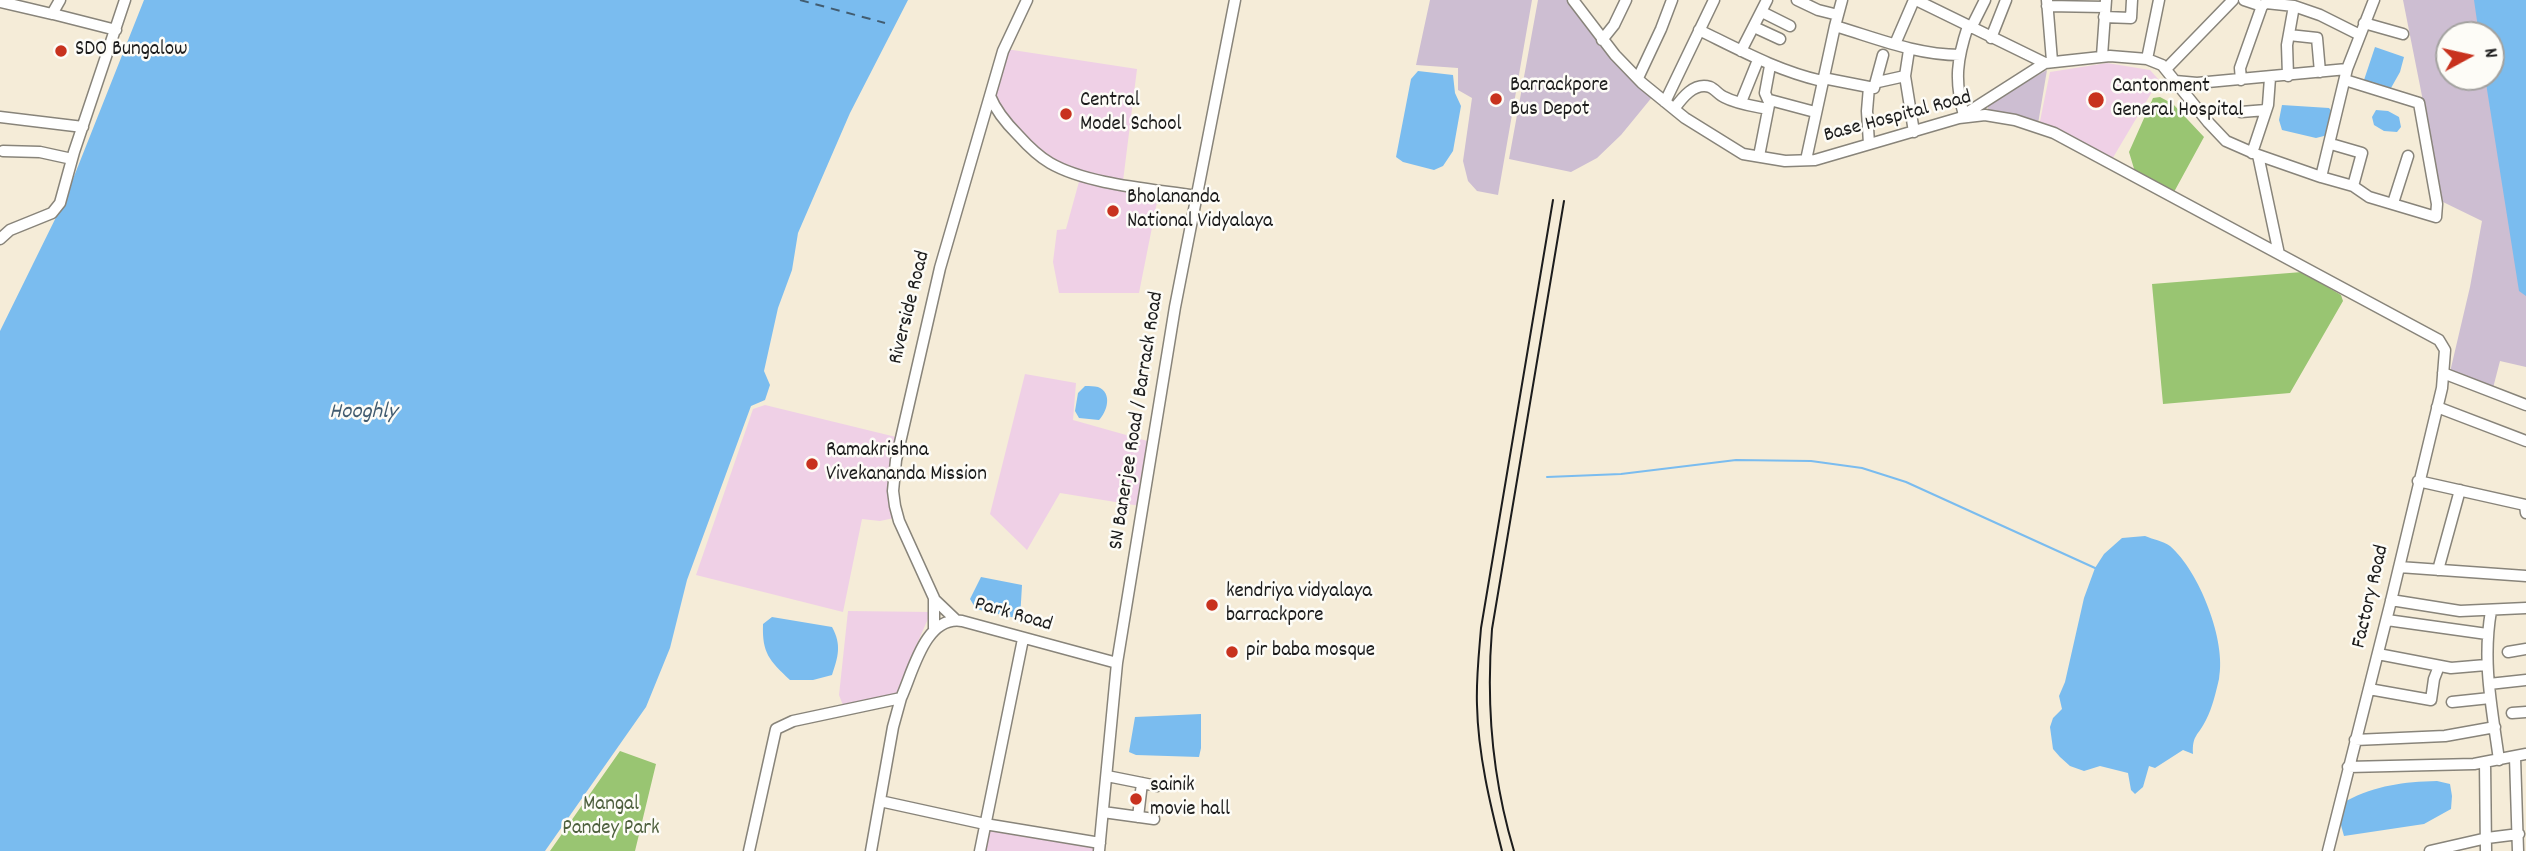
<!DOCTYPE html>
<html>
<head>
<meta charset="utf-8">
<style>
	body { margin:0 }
	#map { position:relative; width:2526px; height:851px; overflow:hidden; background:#f5ecd8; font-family:Dekko,sans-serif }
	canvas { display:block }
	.north { position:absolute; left:2435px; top:21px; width:70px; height:70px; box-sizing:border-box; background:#fdfcf7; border:2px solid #a3a29f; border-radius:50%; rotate:82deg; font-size:19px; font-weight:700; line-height:28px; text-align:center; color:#1c1c1c }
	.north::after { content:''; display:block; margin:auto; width:24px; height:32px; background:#c8321e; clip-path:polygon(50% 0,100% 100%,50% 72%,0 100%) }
</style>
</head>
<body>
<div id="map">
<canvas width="2526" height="851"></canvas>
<div class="north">N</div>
</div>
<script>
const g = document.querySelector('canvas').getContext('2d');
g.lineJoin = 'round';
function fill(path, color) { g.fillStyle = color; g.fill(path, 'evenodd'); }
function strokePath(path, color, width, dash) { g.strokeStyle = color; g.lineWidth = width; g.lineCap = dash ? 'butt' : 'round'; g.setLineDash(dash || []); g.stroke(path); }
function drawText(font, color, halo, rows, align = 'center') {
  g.font = font + ' Dekko,sans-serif'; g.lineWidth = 5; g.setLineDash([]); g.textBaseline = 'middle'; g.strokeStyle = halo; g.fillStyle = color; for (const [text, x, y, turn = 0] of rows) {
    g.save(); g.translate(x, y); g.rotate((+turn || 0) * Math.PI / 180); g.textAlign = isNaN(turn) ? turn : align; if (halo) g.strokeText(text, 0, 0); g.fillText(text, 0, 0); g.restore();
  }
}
fill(new Path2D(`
	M 1006,49 L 1137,69 L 1123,181 L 1070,168 L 1048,156 L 991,104 Z
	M 2107,63 L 2150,70 L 2159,80 L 2111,161 L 2039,126 L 2050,72 Z
	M 1080,178 L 1159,192 L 1139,293 L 1059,293 L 1053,262 L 1057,230 L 1066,229 Z
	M 1025,374 L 1076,383 L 1073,420 L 1151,442 L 1140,506 L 1060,493 L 1027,550 L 990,514 Z
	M 765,405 L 896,437 L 887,492 L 894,518 L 880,521 L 862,519 L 843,612 L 696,575 L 753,409 Z
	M 848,611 L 931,612 L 909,662 L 897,698 L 844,708 L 839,695 Z
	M 988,827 L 1097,845 L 1096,851 L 984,851 Z`), '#efd0e6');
fill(new Path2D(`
	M 1430,0 L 1532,0 L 1498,195 L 1477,191 L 1468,181 L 1463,161 L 1472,98 L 1458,90 L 1458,68 L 1416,65 Z
	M 1538,0 L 1571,0 L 1653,96 L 1621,135 L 1597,158 L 1571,172 L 1509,159 Z
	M 2403,0 L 2526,0 L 2526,367 L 2500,361 L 2493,388 L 2450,372 L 2470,287 L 2482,221 L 2443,202 ZM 2449,35 L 2491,35 L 2491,77 L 2449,77 Z
	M 2047,70 L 2038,124 L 1989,112 L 1987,104 Z`), '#cdbed2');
fill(new Path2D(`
	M 2160,97 L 2173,104 L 2204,137 L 2174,192 L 2135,172 L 2129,152 L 2153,98 Z
	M 2302,272 L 2341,295 L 2343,301 L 2290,393 L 2163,404 L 2152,284 Z
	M 620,751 L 656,764 L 635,851 L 550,851 Z`), '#99c572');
fill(new Path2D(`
	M 144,0 L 908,0 L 850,113 L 798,233 L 792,270 L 778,308 L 764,371 L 770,385 L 765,400 L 751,406 L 687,580 L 670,648 L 646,707 L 545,851 L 0,851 L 0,331 L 65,199 Z
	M 2474,0 L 2526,0 L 2526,296 L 2519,291 L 2485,77 L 2491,77 L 2491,35 L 2479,35 Z
	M 2375,47 L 2404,57 L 2400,72 L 2391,88 L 2364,80 Z
	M 1418,71 L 1453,75 L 1455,93 L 1461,106 L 1453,151 L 1443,166 L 1434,170 L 1403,162 L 1396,157 L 1411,79 Z
	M 2282,105 L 2329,108 L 2333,113 L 2328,135 L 2316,138 L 2282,130 L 2279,120 Z
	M 2376,110 L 2388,111 L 2399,117 L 2401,127 L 2397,132 L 2384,131 L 2374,125 L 2372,117 Z
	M 1085,386 C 1090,386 1094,386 1098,387 C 1113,393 1107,412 1099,420 L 1079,418 L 1075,411 L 1078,393 Z
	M 2145,536 C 2152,539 2163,541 2170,546 C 2199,571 2227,641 2219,679 C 2216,692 2212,709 2206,720 C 2198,736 2192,735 2193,754 L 2183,750 L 2155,768 L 2149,766 L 2143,787 L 2135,794 L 2131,790 L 2128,773 L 2100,766 L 2084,771 L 2070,766 L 2060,757 L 2053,749 L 2050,727 L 2053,718 L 2062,709 L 2059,696 L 2065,682 L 2084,598 L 2095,568 L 2104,554 L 2122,538 Z
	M 981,577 L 1022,585 L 1020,619 L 976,609 L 970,599 Z
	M 772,617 L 832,627 C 842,645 838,657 832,675 L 813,680 L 790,680 C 769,660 762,653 763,624 Z
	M 1201,714 L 1201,748 L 1199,757 L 1136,755 L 1129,752 L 1135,717 Z
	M 2437,781 L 2450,784 L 2452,796 L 2451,809 L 2424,824 L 2344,836 L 2339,818 L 2346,801 C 2377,785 2403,782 2437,781 Z`), '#7abcef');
strokePath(new Path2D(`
	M 1547,477 L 1621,474 L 1736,460 L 1811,461 L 1862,468 L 1906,482 L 2095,568`), '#7abcef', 2);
strokePath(new Path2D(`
	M 800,0 L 885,23`), '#425c70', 2, [9, 7]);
const minor = new Path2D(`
	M 1573,0 L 1615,55 L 1642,83 L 1685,118 L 1743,154 L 1785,161 L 1815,160 L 1959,118 L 1985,115 L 2015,120 L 2054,133 L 2439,340 L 2445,350 L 2442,388 L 2390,605 L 2328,851
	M 1797,0 L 1818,10 L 1838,15
	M 1916,0 L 2045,63
	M 2047,0 L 2052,61
	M 2244,0 L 2262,6 L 2266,3 L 2294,6
	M 1,2 L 52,14 L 60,0
	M 2047,6 L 2105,7
	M 1762,12 L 1790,26
	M 53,14 L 116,30
	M 2104,17 L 2131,18 L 2132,0
	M 2364,23 L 2403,34
	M 1835,26 C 1876,38 1916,55 1960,55
	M 1754,27 L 1780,39
	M 1971,28 L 1985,0
	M 1699,30 C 1740,50 1778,71 1822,81
	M 2289,35 L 2317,38 L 2320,72
	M 1991,38 L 2006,0
	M 1602,40 L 1614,25 L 1626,0
	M 1895,44 L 1914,0
	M 1909,50 L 1905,76 L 1914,132
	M 1741,51 L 1767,0
	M 2102,56 L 2106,0
	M 2147,59 L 2159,0
	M 2166,69 L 2233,0
	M 2288,76 L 2287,45 L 2294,6 L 2320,15 L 2360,35
	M 1638,78 L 1661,29 L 1672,0
	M 1823,78 L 1874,88 L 1883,55
	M 2241,80 L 2240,68 L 2262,6
	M 2175,81 L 2197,83 L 2347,69
	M 1878,82 L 1905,76
	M 990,96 C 996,111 1006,123 1018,135 C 1027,145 1038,156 1050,163 C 1088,185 1154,189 1197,196
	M 1665,102 L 1714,0
	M 1741,102 L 1758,60
	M 1769,102 L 1765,93 L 1770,66
	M 1674,109 C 1682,98 1694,82 1710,87 C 1715,89 1719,95 1724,97 C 1737,104 1753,106 1768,109
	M 2241,112 L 2266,110
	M 1964,115 C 1954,81 1957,59 1968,26
	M 1962,116 L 2045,63 L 2110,56 L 2147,59 L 2162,65 L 2208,122 L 2226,141 L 2258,155
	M 0,117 L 83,127
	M 1869,144 L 1867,111 L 1869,87
	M 2331,144 L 2362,153 L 2353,186
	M 3,151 L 40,152 L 72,159
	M 2252,153 L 2268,105 L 2270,78
	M 1759,156 L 1770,100 L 1815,112
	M 1806,160 L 1835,26 L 1842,0
	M 2321,177 L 2353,186 L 2369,197 L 2436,217 L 2437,204 L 2419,103 L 2345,80
	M 2393,203 L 2408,156
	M 0,239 L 10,230 L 52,213 L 60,203 L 74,152 L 125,0
	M 2279,254 L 2258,155 L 2321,177 L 2347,69 L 2374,0
	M 2443,373 L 2526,405
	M 2437,407 L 2526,441
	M 2418,481 L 2525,505 L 2526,513
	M 2399,567 L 2526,576
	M 2438,570 L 2460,490
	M 934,599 L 956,620
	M 2391,600 L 2460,611 L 2526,608
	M 2491,611 C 2482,663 2492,708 2499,760
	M 2387,620 L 2487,634
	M 934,628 L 934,598 L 899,521 L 895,506 L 893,491 L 896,460 L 940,268 L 1003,51 L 1027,0
	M 2508,652 L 2526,649
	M 2378,654 L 2451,668 L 2486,665
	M 2489,684 L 2526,680
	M 2369,689 L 2431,700 L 2434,679 L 2439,666
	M 2452,702 L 2490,698
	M 2512,713 L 2526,712
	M 2355,740 L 2445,736 L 2495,727
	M 2515,757 L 2518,851
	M 2485,762 L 2486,851
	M 2348,767 L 2474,764 L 2526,754
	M 1107,776 L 1157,786
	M 880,801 L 985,824 L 1100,843
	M 1103,812 L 1154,819
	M 1138,817 L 1142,783
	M 749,851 L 776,729 L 793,721 L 901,698 C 913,672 925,615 962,621 L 1117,663
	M 871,851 L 893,727 L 901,698
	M 980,851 L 1023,639
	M 1099,851 L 1117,663 L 1175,307 L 1235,0
	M 2430,851 L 2487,838 L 2519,834`);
strokePath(minor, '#88847a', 13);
strokePath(minor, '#fff', 10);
strokePath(new Path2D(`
	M 1502,851 C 1490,804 1478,754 1477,705 C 1476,679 1479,653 1481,628 L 1553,200
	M 1514,851 C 1492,778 1486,704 1492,629 L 1564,201`), '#1c1c1c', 2);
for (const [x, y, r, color] of [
	[61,51,7,"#c8321e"],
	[1496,99,7,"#c8321e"],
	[2096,100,9,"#c8321e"],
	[1066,114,7,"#c8321e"],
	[1113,211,7,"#c8321e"],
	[812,464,7,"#c8321e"],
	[1212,605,7,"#c8321e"],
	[1232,652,7,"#c8321e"],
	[1136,799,7,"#c8321e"]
]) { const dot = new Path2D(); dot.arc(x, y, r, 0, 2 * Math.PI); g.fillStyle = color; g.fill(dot); strokePath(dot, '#fdfcf7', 2.5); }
drawText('21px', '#1c1c1c', '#fdfcf7', [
	["SDO Bungalow",75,51],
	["Barrackpore",1510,87],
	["Bus Depot",1510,111],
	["Cantonment",2112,88],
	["General Hospital",2112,112],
	["Central",1080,102],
	["Model School",1080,126],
	["Bholananda",1127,199],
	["National Vidyalaya",1127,223],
	["Ramakrishna",826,452],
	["Vivekananda Mission",826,476],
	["kendriya vidyalaya",1226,593],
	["barrackpore",1226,617],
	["pir baba mosque",1246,652],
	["sainik",1150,787],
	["movie hall",1150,811]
], 'left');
drawText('21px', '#1c1c1c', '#fdfcf7', [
	["Base Hospital Road",1898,118,-15],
	["Riverside Road",911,308,-76],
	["SN Banerjee Road / Barrack Road",1138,421,-81],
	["Factory Road",2372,597,-77],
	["Park Road",1013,616,16]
]);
drawText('21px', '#4e603e', '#fdfcf7', [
	["Mangal",611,806],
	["Pandey Park",611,830]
]);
drawText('italic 23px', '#425c70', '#fdfcf7', [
	["Hooghly",363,414]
]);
</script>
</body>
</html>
